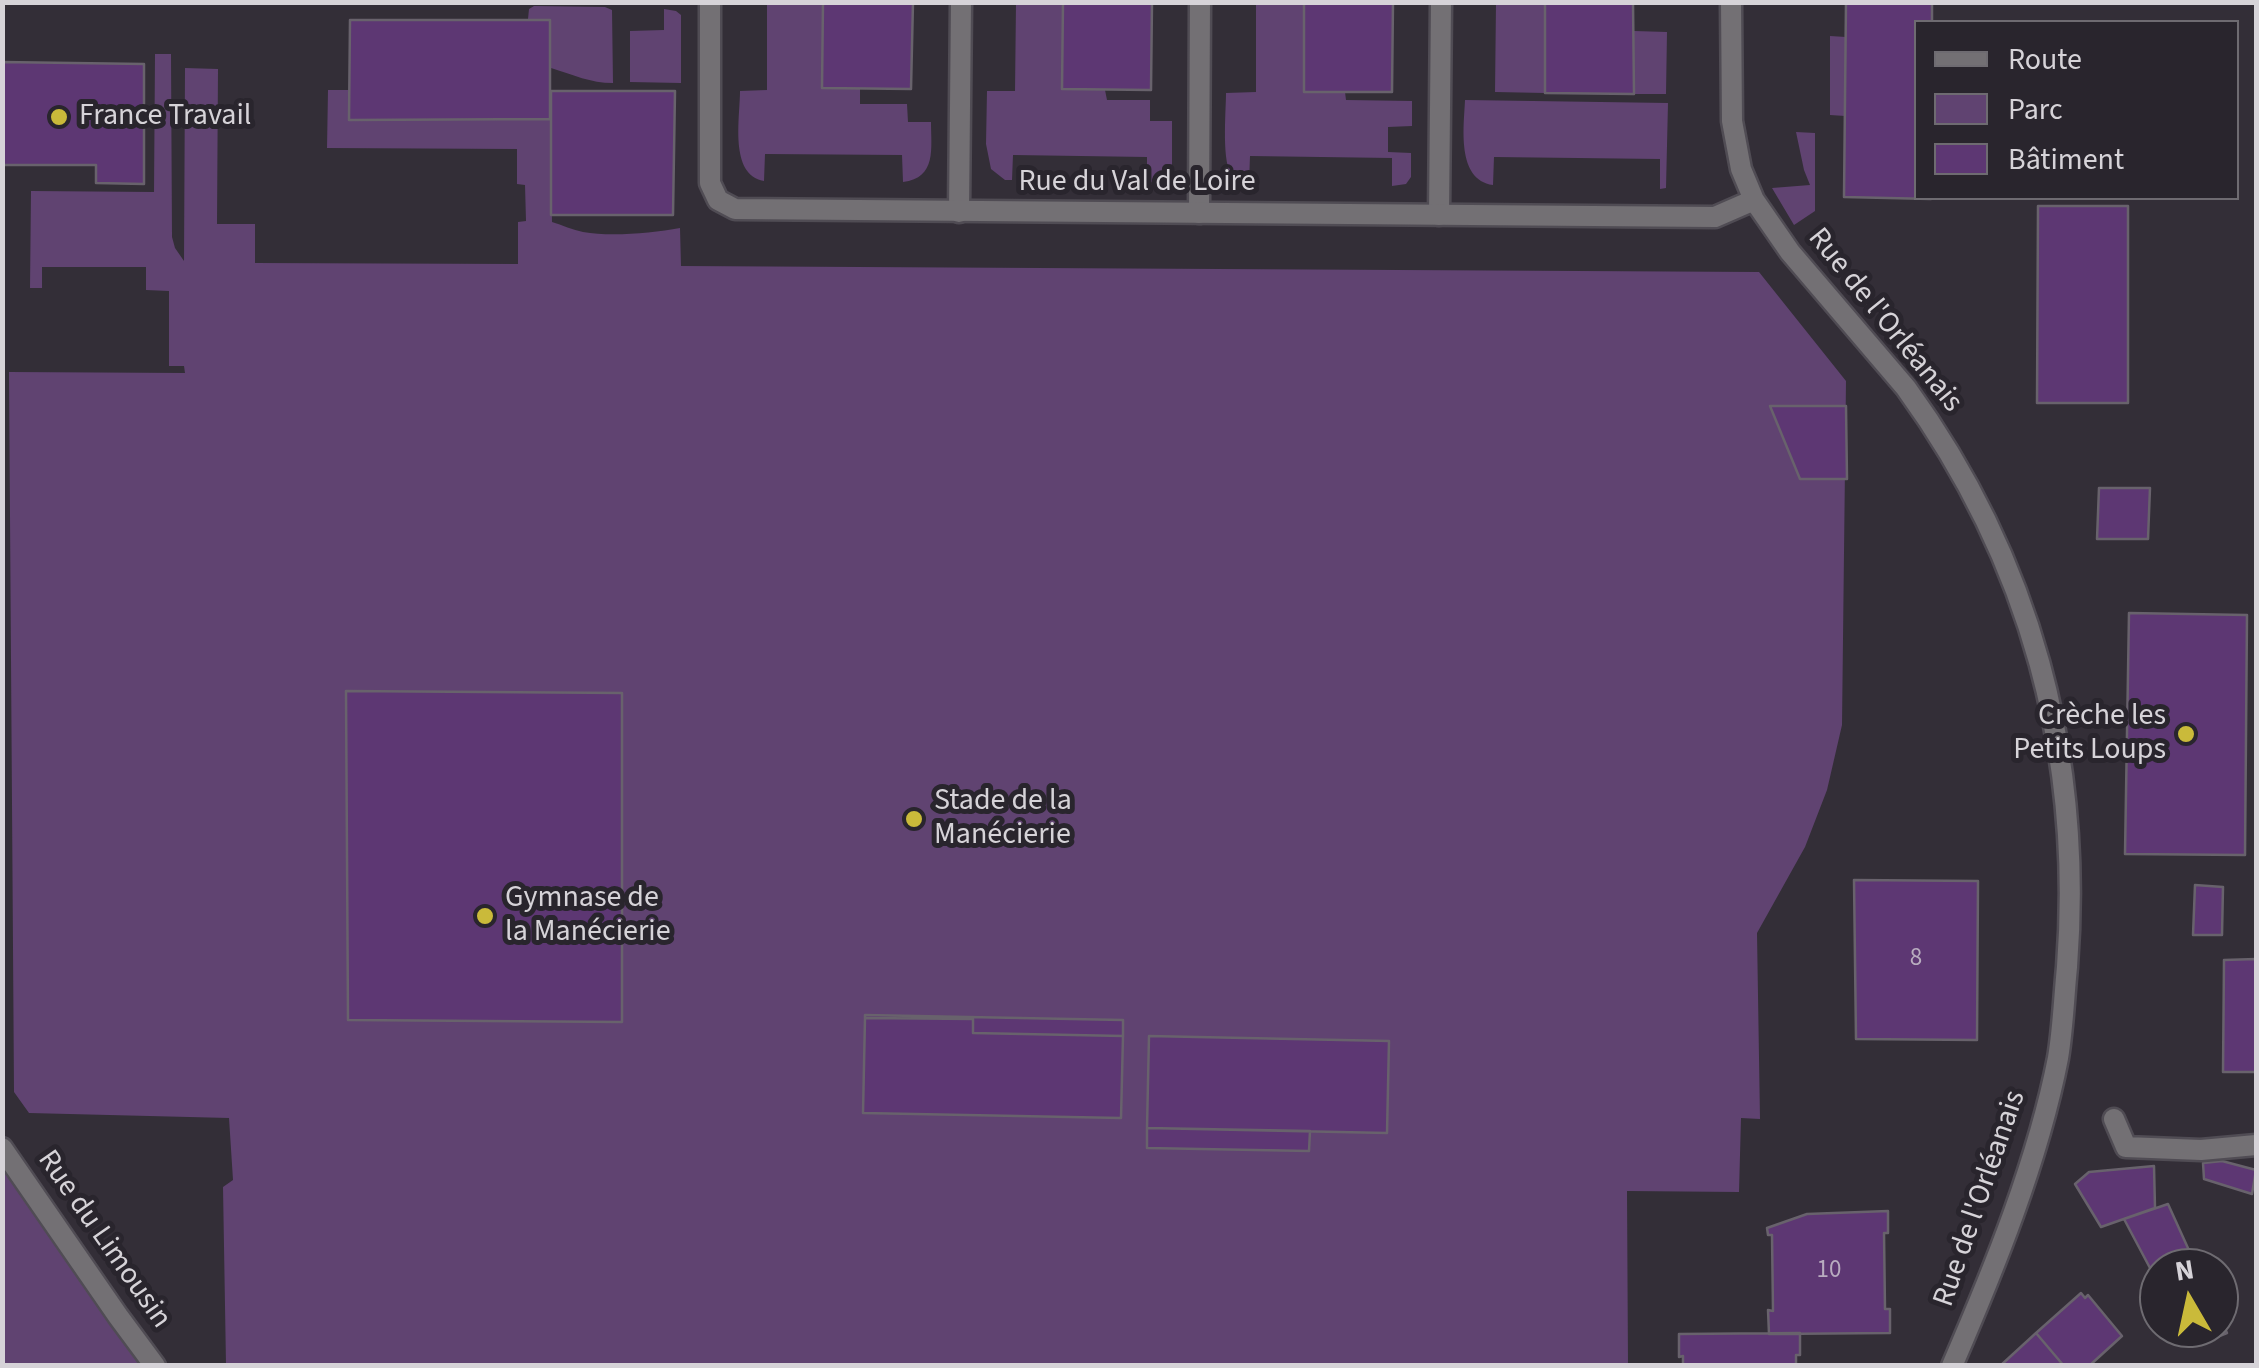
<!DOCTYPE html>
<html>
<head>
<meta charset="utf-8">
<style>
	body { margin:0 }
	#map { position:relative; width:2259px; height:1368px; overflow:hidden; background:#332e37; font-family:"Source Sans 3",sans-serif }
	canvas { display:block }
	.frame { position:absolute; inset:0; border:5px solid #d6d3d8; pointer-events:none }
	.legend { position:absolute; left:1914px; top:20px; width:325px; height:180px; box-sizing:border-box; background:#29252d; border:2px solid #6e6b71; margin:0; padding:12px 18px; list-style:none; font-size:30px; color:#d6d3d8 }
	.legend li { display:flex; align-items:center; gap:20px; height:50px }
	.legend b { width:50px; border:2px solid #6e6b71 }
	.north { position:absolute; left:2139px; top:1248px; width:100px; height:100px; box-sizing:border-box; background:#29252d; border:2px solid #6e6b71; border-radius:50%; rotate:351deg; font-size:28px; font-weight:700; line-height:40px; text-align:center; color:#d6d3d8 }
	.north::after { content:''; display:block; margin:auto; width:35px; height:45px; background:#caba3a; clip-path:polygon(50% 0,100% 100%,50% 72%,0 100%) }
</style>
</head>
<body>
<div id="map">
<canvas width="2259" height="1368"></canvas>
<div class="frame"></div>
<ul class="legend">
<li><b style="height:12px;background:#737074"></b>Route</li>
<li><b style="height:28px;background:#604371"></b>Parc</li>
<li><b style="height:28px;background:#5d3773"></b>Bâtiment</li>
</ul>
<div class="north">N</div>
</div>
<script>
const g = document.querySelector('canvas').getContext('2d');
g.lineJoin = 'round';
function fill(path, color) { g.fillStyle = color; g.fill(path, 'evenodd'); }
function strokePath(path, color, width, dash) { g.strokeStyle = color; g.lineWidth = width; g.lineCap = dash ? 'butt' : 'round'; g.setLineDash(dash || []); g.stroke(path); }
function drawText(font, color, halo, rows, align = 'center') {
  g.font = font + ' "Source Sans 3",sans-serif'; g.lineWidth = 10; g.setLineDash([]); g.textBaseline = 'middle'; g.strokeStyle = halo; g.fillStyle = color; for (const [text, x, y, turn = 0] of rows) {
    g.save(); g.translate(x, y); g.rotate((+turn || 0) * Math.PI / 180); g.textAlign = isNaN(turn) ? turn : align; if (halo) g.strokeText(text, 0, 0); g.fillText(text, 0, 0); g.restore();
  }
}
fill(new Path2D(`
	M 767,3 L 823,3 L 822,88 L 860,88 L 860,104 L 907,104 L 908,122 L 931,122 C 931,148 937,178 903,182 L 902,155 L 765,154 L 764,181 C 729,175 740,118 740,91 L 767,90 Z
	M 1016,3 L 1063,3 L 1062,89 L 1105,90 L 1107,100 L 1150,100 L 1150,121 L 1172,121 L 1172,166 L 1164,180 L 1147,183 L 1147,157 L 1013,155 L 1012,180 L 1005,180 L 991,169 L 986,144 L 987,91 L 1015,91 Z
	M 1256,3 L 1304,3 L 1345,92 L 1346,100 L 1412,101 L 1412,126 L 1388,127 L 1388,152 L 1411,153 L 1411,177 L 1406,184 L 1392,186 L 1392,158 L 1250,156 L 1249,184 C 1241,184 1240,185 1233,178 C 1221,164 1226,112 1226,93 L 1256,92 Z
	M 1496,3 L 1545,3 L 1545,93 L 1495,92 Z
	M 534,6 L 605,7 L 612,10 L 613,83 C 590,83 574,75 551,68 L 550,20 L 528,19 L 529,9 Z
	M 664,9 L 676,11 L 681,15 L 681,83 L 630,82 L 630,31 L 664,30 Z
	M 1634,31 L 1667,32 L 1666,94 L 1634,94 Z
	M 1830,36 L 1846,37 L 1845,116 L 1830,115 Z
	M 155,54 L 171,54 L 172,237 L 175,248 L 184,261 L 185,68 L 218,69 L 217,224 L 255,224 L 255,263 L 518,264 L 518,222 L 526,221 L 525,185 L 517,184 L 517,149 L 327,148 L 328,90 L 349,90 L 350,120 L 550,119 L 552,222 C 562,225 573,230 583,232 C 611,237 652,233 680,228 L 681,266 L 1759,272 L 1846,381 L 1842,725 L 1827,790 L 1805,847 L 1757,933 L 1760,1119 L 1741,1118 L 1739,1192 L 1627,1191 L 1628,1365 L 226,1365 L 223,1187 L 233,1180 L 229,1118 L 29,1113 L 14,1092 L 9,372 L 185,373 L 184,366 L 169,366 L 169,291 L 146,290 L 146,267 L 42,267 L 42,288 L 30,288 L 31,191 L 154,192 Z
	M 1465,100 L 1668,103 L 1666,188 L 1660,189 L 1660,159 L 1494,157 L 1493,185 C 1456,180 1464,126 1465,100 Z
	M 1796,132 L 1815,133 L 1815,211 L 1794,225 L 1772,188 L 1810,185 L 1804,170 Z
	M 2,1148 L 155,1365 L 3,1365 Z`), '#604371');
const building = new Path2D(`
	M 823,2 L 913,2 L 911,89 L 822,88 Z
	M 1063,2 L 1152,2 L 1151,90 L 1062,89 Z
	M 1304,2 L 1393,2 L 1392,92 L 1304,92 Z
	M 1545,2 L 1633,2 L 1634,94 L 1545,93 Z
	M 1846,2 L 1932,2 L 1932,22 L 1916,22 L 1916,198 L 1931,199 L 1844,197 Z
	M 350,20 L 550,20 L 550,119 L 349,120 Z
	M 2,62 L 144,64 L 144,184 L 96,183 L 96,165 L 2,165 Z
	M 551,91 L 675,91 L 673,215 L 551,215 Z
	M 2038,206 L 2128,206 L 2128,403 L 2037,403 Z
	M 1770,406 L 1846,406 L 1847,479 L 1800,479 Z
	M 2099,488 L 2150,488 L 2148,539 L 2097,539 Z
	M 2129,613 L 2247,615 L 2245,855 L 2125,854 Z
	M 346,691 L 622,693 L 622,1022 L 348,1020 Z
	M 1854,880 L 1978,881 L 1977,1040 L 1856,1039 Z
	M 2195,885 L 2223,887 L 2222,935 L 2193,935 Z
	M 2256,959 L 2256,1072 L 2223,1072 L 2224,960 Z
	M 865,1015 L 1123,1020 L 1123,1036 L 973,1033 L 973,1019 L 865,1018 Z
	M 865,1018 L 973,1019 L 973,1033 L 1123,1036 L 1121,1118 L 863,1113 Z
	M 1149,1036 L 1389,1041 L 1387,1133 L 1147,1128 Z
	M 1147,1128 L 1310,1131 L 1309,1151 L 1147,1148 Z
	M 2222,1161 L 2256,1170 L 2252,1194 L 2204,1179 L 2203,1163 Z
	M 2154,1166 L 2155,1208 L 2101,1227 L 2075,1184 L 2089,1172 Z
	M 2168,1204 L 2197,1268 L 2159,1268 L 2159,1285 L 2124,1219 Z
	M 1888,1211 L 1888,1233 L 1884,1233 L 1885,1309 L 1890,1309 L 1890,1333 L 1769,1334 L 1768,1310 L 1773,1311 L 1772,1235 L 1768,1235 L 1767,1228 L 1807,1214 Z
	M 2081,1293 L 2085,1298 L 2088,1295 L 2122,1336 L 2089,1366 L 2064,1366 L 2036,1333 Z
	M 2219,1315 L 2227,1333 L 2197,1345 L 2186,1328 L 2219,1328 Z
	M 1800,1333 L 1800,1355 L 1796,1355 L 1796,1366 L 1683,1366 L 1683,1356 L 1679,1357 L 1679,1334 Z
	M 2036,1333 L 2064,1366 L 2000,1366 Z`);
fill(building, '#5d3773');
strokePath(building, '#68626c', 2.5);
const service = new Path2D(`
	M 959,212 L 961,2
	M 1199,213 L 1200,2
	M 1439,215 L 1441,2
	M 2114,1119 L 2126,1147 L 2201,1150 L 2256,1145`);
const minor = new Path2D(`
	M 710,2 L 710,183 L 718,200 L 735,209 L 1715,217 L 1754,200
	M 1731,2 L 1732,121 L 1741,169 L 1754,200 L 1790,252 L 1906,388 C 2031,560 2083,756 2067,967 C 2064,997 2063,1028 2058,1058 C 2038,1161 1994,1269 1952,1366
	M 2,1148 L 118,1316 L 155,1366`);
strokePath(service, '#504c54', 25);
strokePath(minor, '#504c54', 25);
strokePath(service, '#737074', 20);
strokePath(minor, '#737074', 20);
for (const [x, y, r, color] of [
	[59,117,10,"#caba3a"],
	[2186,734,10,"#caba3a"],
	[914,819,10,"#caba3a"],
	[485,916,10,"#caba3a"]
]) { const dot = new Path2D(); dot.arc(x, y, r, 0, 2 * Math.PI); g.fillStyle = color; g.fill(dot); strokePath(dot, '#29252d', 4); }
drawText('25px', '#b8acbf', null, [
	["8",1916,960],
	["10",1829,1272]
]);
drawText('30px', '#d6d3d8', '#29252d', [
	["France Travail",79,117],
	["Crèche les",2166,717,"right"],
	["Petits Loups",2166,751,"right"],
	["Stade de la",934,802],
	["Manécierie",934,836],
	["Gymnase de",505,899],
	["la Manécierie",505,933]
], 'left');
drawText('30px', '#d6d3d8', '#29252d', [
	["Rue du Val de Loire",1137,183],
	["Rue de l'Orléanais",1884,321,51],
	["Rue de l'Orléanais",1981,1199,-71],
	["Rue du Limousin",103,1240,55]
]);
</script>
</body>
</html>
